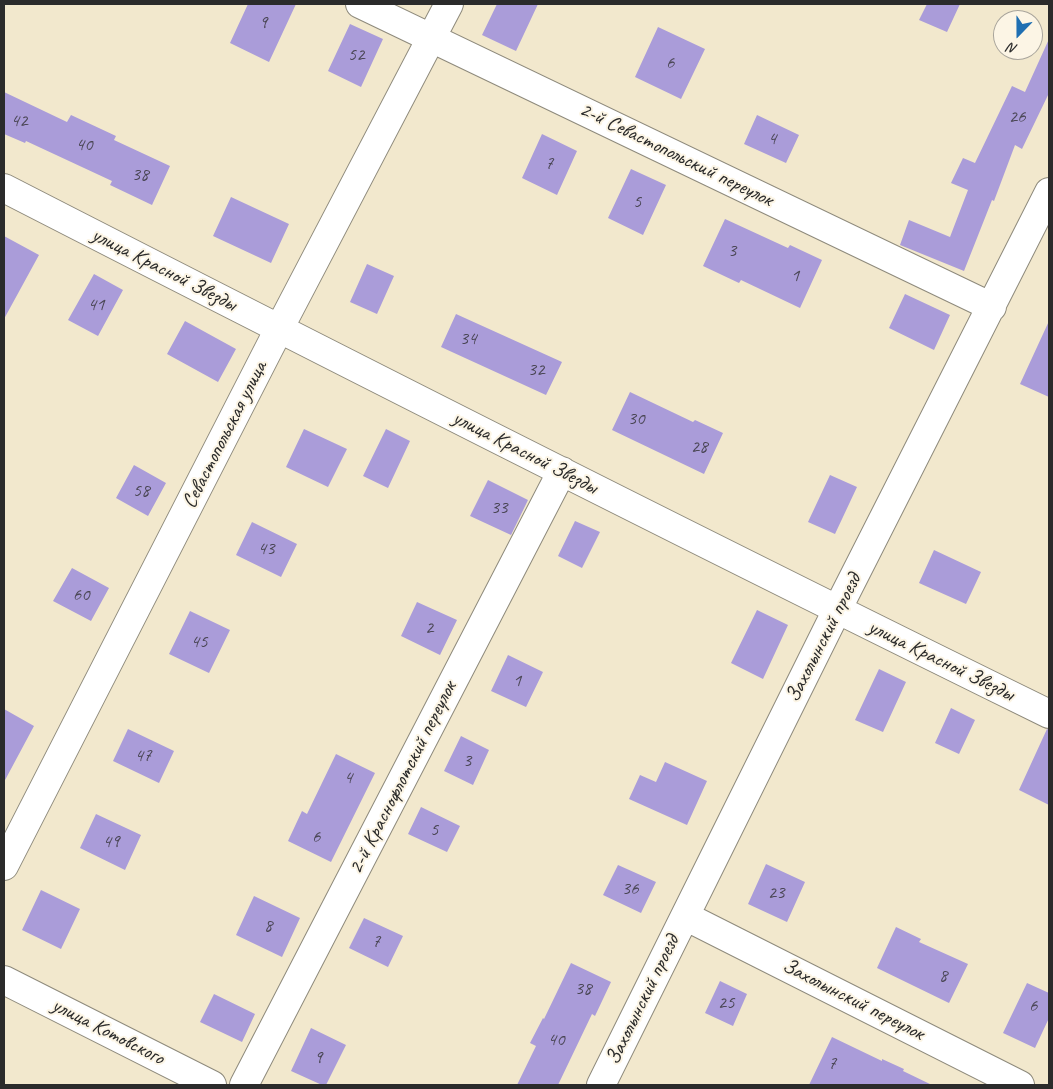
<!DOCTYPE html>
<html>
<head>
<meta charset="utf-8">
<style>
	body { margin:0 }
	#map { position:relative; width:1053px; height:1089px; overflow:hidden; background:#f2e8cd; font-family:Caveat,sans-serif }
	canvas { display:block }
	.frame { position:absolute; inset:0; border:5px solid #2b2b2b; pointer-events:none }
	.north { position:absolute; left:993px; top:10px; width:50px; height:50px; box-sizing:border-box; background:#fcf5e5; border:1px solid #a8a49b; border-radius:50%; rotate:202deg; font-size:14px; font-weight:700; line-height:20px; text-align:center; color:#2b2b2b }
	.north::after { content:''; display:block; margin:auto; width:18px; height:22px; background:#1f6fb2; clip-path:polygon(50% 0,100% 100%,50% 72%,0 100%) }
</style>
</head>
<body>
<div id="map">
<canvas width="1053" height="1089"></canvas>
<div class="frame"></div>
<div class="north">N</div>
</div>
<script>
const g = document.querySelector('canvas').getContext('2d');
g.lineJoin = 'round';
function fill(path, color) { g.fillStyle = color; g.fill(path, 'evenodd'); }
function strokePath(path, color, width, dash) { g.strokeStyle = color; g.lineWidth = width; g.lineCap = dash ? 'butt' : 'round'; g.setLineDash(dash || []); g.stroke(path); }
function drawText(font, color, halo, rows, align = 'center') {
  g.font = font + ' Caveat,sans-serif'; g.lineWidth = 4; g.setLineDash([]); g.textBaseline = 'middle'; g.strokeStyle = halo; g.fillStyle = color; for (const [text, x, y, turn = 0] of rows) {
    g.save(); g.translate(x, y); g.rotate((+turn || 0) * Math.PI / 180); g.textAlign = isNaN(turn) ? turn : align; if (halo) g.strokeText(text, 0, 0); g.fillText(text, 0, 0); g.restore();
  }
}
fill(new Path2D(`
	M 248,4 L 296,4 L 269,62 L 230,43 Z
	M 497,4 L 538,4 L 516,51 L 482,35 Z
	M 927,4 L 960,4 L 947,32 L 919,20 Z
	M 350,24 L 383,39 L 361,87 L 328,71 Z
	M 658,27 L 705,49 L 681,99 L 635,77 Z
	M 1049,39 L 1049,93 L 1022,149 L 1015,145 L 994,201 L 992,200 L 964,271 L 900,245 L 909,220 L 950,237 L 968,190 L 951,183 L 963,158 L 975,163 L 1012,86 L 1025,92 Z
	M 4,92 L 67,122 L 71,115 L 116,136 L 114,140 L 170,166 L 152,205 L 110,185 L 112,181 L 26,141 L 25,143 L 4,134 Z
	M 757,115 L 799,135 L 786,163 L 744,144 Z
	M 542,134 L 577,151 L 557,195 L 522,178 Z
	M 631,169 L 666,185 L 643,235 L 608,218 Z
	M 231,197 L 289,224 L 271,263 L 213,236 Z
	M 725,219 L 788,248 L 790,245 L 822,260 L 800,308 L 741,280 L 739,283 L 703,266 Z
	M 4,236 L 39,255 L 4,319 Z
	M 367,264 L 394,276 L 377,314 L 350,302 Z
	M 94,274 L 123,290 L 98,336 L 68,320 Z
	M 905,294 L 950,315 L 934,350 L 889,328 Z
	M 456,314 L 562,362 L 546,395 L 441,347 Z
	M 185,321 L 236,349 L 218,382 L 167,354 Z
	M 1049,321 L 1049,397 L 1020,384 Z
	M 630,392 L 693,422 L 695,420 L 723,433 L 704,474 L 612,430 Z
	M 304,429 L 347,449 L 328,487 L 286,467 Z
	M 386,429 L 410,441 L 388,488 L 363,476 Z
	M 134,465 L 166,483 L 148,516 L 116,498 Z
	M 830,475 L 857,487 L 835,534 L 808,522 Z
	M 488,480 L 528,500 L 511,535 L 470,516 Z
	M 575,521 L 600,532 L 582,568 L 558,556 Z
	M 252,522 L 297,544 L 281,577 L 236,555 Z
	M 934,550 L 981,572 L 966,604 L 919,583 Z
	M 72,568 L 109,588 L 91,621 L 53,601 Z
	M 417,602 L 457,620 L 440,655 L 401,636 Z
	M 757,610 L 788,625 L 763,679 L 731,663 Z
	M 190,611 L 230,630 L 209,673 L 169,654 Z
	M 508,655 L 543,672 L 526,707 L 491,691 Z
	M 879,669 L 906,682 L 883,732 L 855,720 Z
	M 951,708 L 975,720 L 959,754 L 935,743 Z
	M 4,709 L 34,726 L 4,782 Z
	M 128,729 L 174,751 L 159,783 L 113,761 Z
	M 1047,729 L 1049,730 L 1049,805 L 1019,790 Z
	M 461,736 L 489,750 L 473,785 L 444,771 Z
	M 336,754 L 375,773 L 331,862 L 288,841 L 302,811 L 307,814 Z
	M 665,762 L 707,781 L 687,825 L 629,799 L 640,775 L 656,782 Z
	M 421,807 L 460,826 L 447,852 L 408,834 Z
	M 96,814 L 141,835 L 125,870 L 80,848 Z
	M 766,864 L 805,882 L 787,922 L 748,904 Z
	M 618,865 L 656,882 L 641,913 L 603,895 Z
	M 41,890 L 80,909 L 61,949 L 22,930 Z
	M 254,896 L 300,918 L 282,957 L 236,935 Z
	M 364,918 L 403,936 L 388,967 L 349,948 Z
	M 896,927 L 921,939 L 919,942 L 968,964 L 949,1003 L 877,968 Z
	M 571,963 L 611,982 L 595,1016 L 592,1014 L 558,1085 L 517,1085 L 536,1046 L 530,1043 L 543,1018 L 544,1019 Z
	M 720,981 L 747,994 L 733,1026 L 705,1013 Z
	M 1027,983 L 1049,993 L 1049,1018 L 1035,1048 L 1003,1033 Z
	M 214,994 L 255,1014 L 242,1042 L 200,1022 Z
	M 311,1028 L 346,1045 L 326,1085 L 322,1085 L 291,1071 Z
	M 832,1037 L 882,1061 L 882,1059 L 904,1069 L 903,1071 L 932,1085 L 809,1085 Z`), '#aa9cd9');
const minor = new Path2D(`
	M 360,4 L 992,307
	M 4,188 C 351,366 699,542 1049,714
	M 4,866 L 279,329 L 449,4
	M 685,916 L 1020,1085
	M 4,980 L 212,1085
	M 244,1085 L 562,471
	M 601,1085 L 837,610 L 1049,192`);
strokePath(minor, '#8e8a7c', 30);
strokePath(minor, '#fff', 28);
drawText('19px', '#4b4756', null, [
	["9",263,23],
	["52",356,55],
	["6",670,63],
	["26",1017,117],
	["42",19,121],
	["4",772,139],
	["40",84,145],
	["7",549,164],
	["38",140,175],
	["5",637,202],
	["3",732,251],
	["1",795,276],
	["41",96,305],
	["34",468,339],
	["32",536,370],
	["30",636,419],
	["28",699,447],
	["58",141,491],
	["33",499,508],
	["43",266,549],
	["60",81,595],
	["2",429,628],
	["45",199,642],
	["1",517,681],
	["47",143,756],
	["3",467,761],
	["4",348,778],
	["5",434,830],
	["6",316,837],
	["49",111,842],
	["36",630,889],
	["23",776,893],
	["8",268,926],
	["7",376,942],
	["8",943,976],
	["38",583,989],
	["25",726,1003],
	["6",1033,1006],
	["40",556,1040],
	["9",318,1058],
	["7",832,1064]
]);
drawText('21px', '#2b2b2b', '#fcf5e5', [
	["2-й Севастопольский переулок",676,155,26],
	["улица Красной Звезды",164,270,27],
	["Севастопольская улица",225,435,-63],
	["улица Красной Звезды",525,453,27],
	["Захолынский проезд",824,638,-63],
	["улица Красной Звезды",941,661,26],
	["2-й Краснофлотский переулок",403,778,-63],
	["Захолынский проезд",643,1000,-64],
	["Захолынский переулок",853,1000,27],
	["улица Котовского",108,1032,27]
]);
</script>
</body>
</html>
